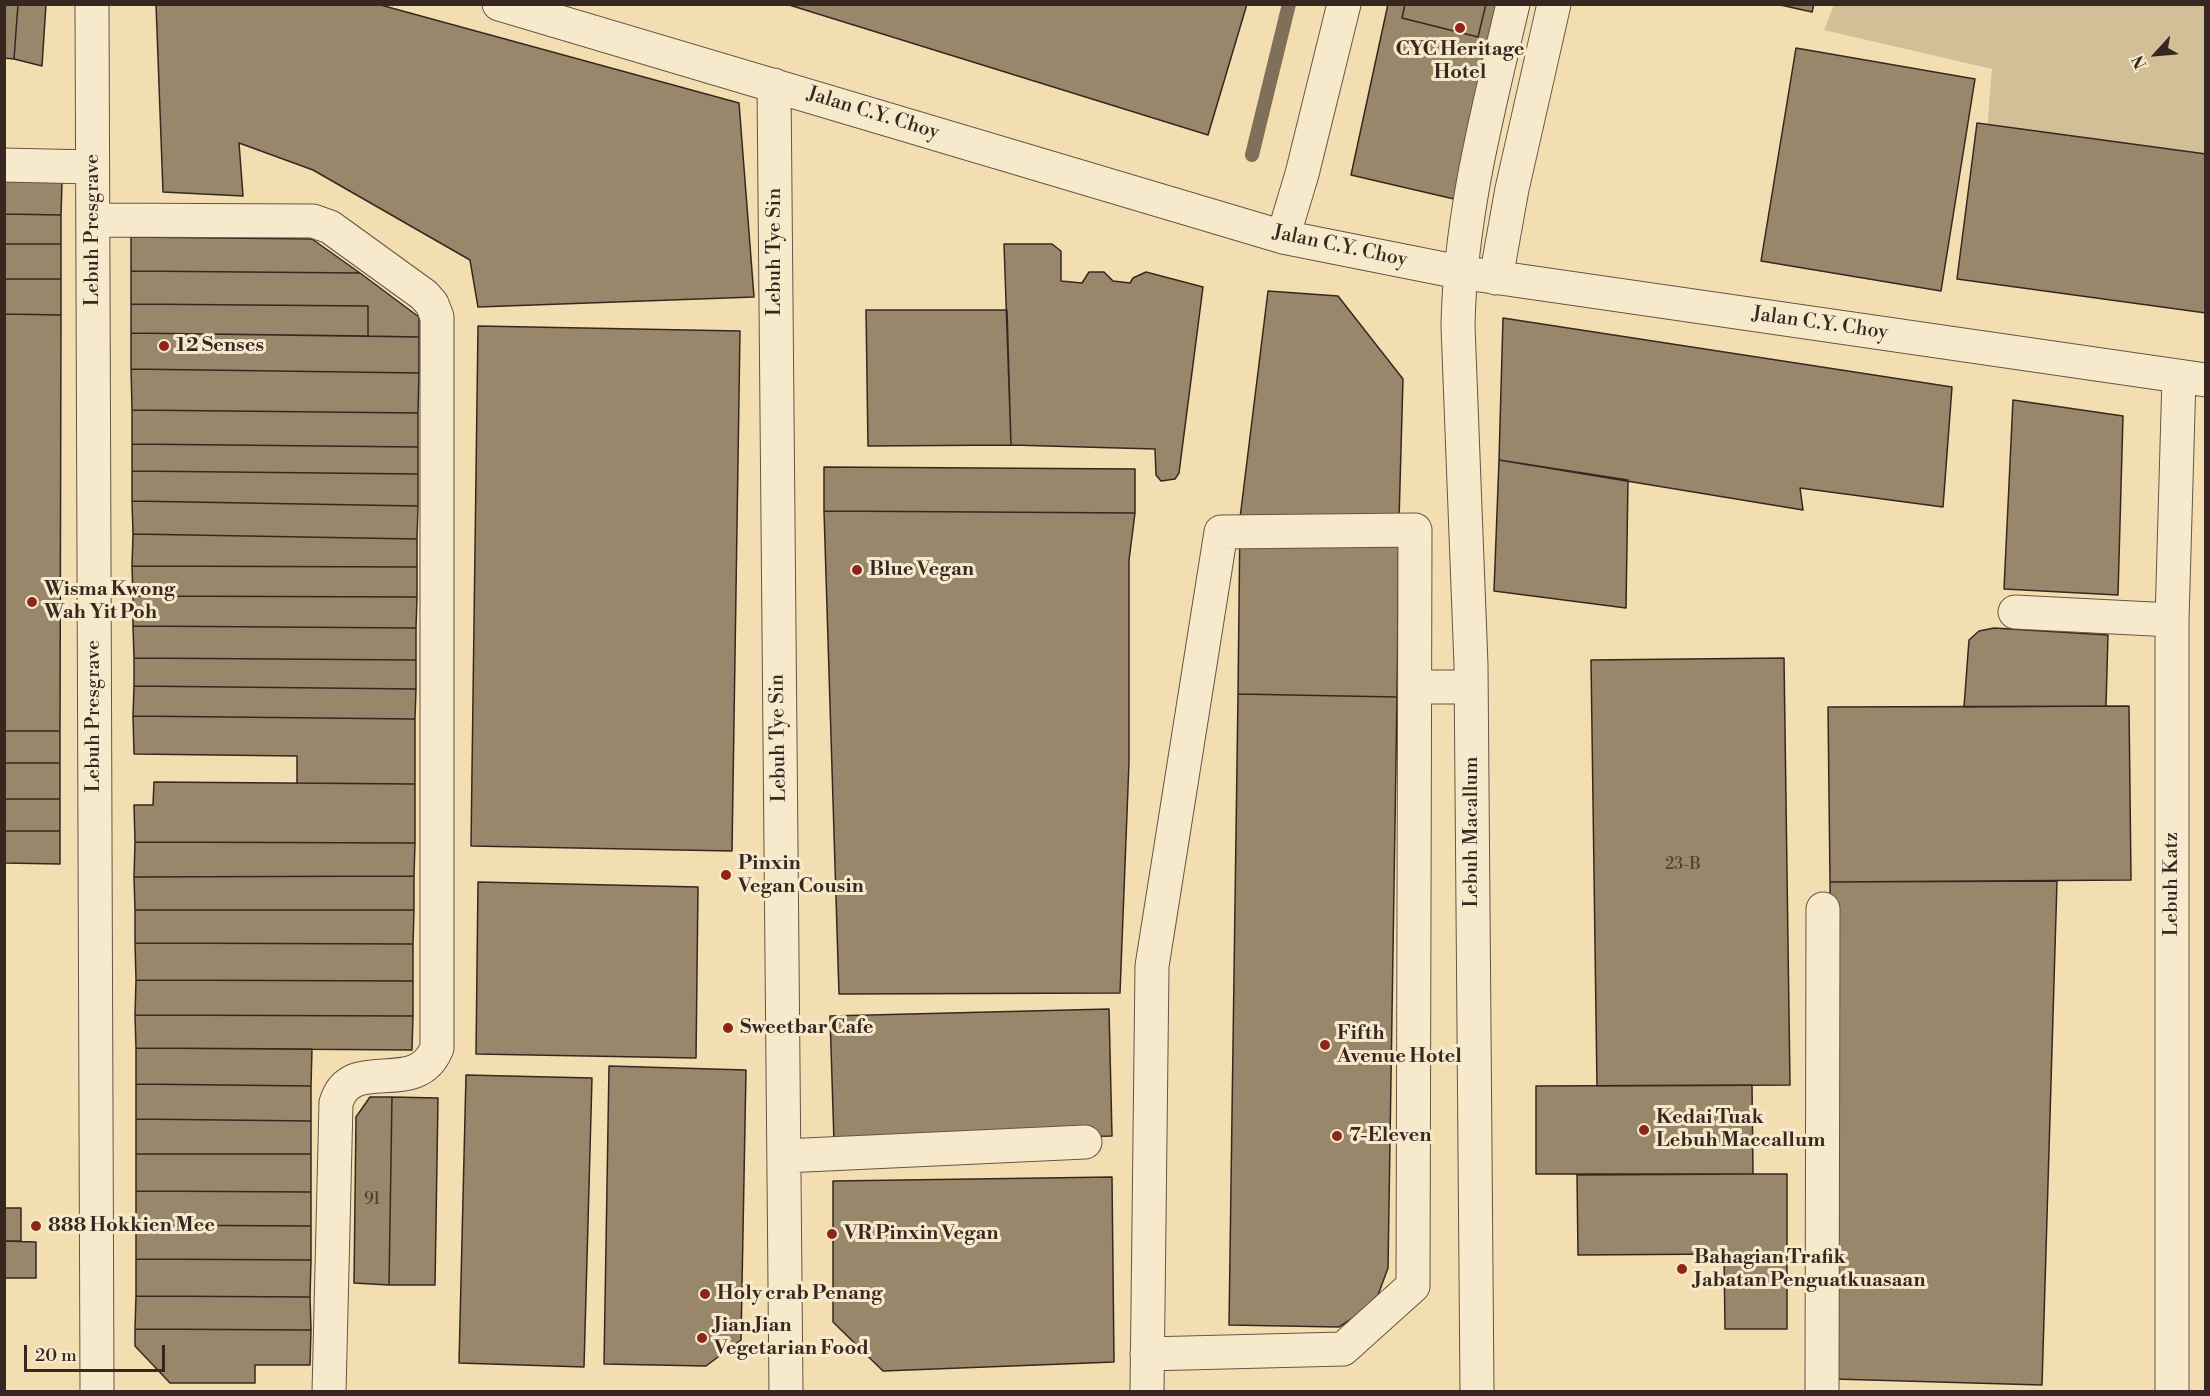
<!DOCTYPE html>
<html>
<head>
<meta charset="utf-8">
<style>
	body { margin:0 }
	#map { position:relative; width:2210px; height:1396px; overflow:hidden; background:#f2deb0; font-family:"Libre Bodoni",serif }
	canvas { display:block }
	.frame { position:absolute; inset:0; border:6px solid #362820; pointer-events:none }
	.north { position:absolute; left:2126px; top:24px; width:60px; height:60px; -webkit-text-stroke:4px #f7eacc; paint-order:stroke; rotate:244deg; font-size:16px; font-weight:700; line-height:24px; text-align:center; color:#362820 }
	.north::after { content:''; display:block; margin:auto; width:21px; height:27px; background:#362820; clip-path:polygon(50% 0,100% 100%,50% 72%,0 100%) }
	.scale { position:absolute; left:24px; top:1345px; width:141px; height:27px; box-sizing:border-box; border:3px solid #362820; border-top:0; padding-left:8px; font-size:18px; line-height:21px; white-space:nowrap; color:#362820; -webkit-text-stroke:4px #f7eacc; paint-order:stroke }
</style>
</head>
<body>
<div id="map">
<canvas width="2210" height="1396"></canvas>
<div class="frame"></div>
<div class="north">N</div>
<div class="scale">20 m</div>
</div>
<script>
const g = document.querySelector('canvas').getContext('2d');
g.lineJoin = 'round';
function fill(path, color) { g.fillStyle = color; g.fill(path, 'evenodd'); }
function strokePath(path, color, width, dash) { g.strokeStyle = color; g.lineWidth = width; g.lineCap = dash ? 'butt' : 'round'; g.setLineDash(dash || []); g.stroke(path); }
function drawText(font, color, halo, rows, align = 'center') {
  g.font = font + ' "Libre Bodoni",serif'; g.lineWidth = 6; g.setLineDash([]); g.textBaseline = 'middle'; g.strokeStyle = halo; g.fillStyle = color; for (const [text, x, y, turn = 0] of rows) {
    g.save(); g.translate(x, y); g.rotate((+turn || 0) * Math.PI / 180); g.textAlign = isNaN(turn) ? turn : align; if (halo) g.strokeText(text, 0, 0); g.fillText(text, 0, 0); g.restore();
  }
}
fill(new Path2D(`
	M 1834,5 L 2205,5 L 2205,188 L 1976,268 L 1992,69 L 1824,30 Z`), '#d2bf98');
strokePath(new Path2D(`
	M 1252,155 L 1289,4`), '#807059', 14);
const building = new Path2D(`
	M 4,4 L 18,4 L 14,59 L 4,58 Z
	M 18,4 L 46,4 L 42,66 L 14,59 Z
	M 156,4 L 377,4 L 739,103 L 754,297 L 478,307 L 470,260 L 313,170 L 239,143 L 243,196 L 163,192 Z
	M 786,4 L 1247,4 L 1208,135 Z
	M 1388,4 L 1405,4 L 1402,18 L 1478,37 L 1486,4 L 1497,4 L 1454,199 L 1351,175 Z
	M 1405,4 L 1486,4 L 1478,37 L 1402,18 Z
	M 1776,4 L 1814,4 L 1812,12 Z
	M 1796,48 L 1975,79 L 1941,291 L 1761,261 Z
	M 1977,123 L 2206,154 L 2206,313 L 1957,279 Z
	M 4,181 L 62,182 L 61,215 L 4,214 Z
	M 4,214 L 61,215 L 61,244 L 4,244 Z
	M 131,237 L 312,239 L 360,273 L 131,271 Z
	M 4,244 L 61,244 L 61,279 L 4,279 Z
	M 1004,244 L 1052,244 L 1061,251 L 1061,281 L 1082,283 L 1089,272 L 1104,272 L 1113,281 L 1130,283 L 1133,278 L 1146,272 L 1203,287 L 1179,473 L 1175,479 L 1161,481 L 1156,475 L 1155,449 L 1011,445 Z
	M 131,271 L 360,273 L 419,317 L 419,337 L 368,336 L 368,306 L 131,304 Z
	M 4,279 L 61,279 L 61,315 L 4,314 Z
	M 1268,291 L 1338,296 L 1403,379 L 1399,520 L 1240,518 Z
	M 131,304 L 368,306 L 368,336 L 131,333 Z
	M 866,310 L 1007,310 L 1011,445 L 868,446 Z
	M 4,314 L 61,315 L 60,731 L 4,731 Z
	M 1503,318 L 1952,387 L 1943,507 L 1800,488 L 1803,510 L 1499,460 Z
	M 478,326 L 740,331 L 732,851 L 471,846 Z
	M 131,333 L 419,337 L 419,373 L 131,369 Z
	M 131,369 L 419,373 L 418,413 L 132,410 Z
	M 2013,400 L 2123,416 L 2118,595 L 2004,589 Z
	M 132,410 L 418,413 L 418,447 L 132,444 Z
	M 132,444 L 418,447 L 418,474 L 132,471 Z
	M 1499,460 L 1628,480 L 1626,608 L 1494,591 Z
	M 824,467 L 1135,469 L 1135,513 L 824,511 Z
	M 132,471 L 418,474 L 418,506 L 132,501 Z
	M 132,501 L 418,506 L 417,539 L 133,534 Z
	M 824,511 L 1135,513 L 1129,560 L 1129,762 L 1120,993 L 839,994 Z
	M 1240,518 L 1399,520 L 1397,697 L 1238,694 Z
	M 133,534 L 417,539 L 417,567 L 132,566 Z
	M 132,566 L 417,567 L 417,597 L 133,596 Z
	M 133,596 L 417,597 L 416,628 L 133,626 Z
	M 133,626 L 416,628 L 416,660 L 134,658 Z
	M 1994,628 L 2108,635 L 2106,706 L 1964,707 L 1969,640 L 1979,631 Z
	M 134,658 L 416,660 L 416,689 L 134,686 Z
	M 1784,658 L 1790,1085 L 1597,1086 L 1591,660 Z
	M 134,686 L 416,689 L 415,719 L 133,716 Z
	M 1238,694 L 1397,697 L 1388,1268 L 1378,1295 L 1359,1314 L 1339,1327 L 1229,1325 Z
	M 2129,706 L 2131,880 L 1830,882 L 1828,707 Z
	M 133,716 L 415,719 L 415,784 L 297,783 L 297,756 L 134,754 Z
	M 4,731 L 60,731 L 60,763 L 4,763 Z
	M 4,763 L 60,763 L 60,799 L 4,799 Z
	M 154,782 L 415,784 L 415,843 L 135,842 L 134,805 L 153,805 Z
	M 4,799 L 60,799 L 60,831 L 4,831 Z
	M 4,831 L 60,831 L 60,864 L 4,863 Z
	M 135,842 L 415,843 L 414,876 L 134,877 Z
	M 414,876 L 414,910 L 135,910 L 134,877 Z
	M 2057,881 L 2042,1385 L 1834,1379 L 1830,882 Z
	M 478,882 L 698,887 L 696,1058 L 476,1054 Z
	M 135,910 L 414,910 L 413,944 L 135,943 Z
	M 135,943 L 413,944 L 413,981 L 136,980 Z
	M 136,980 L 413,981 L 413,1016 L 135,1015 Z
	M 1109,1009 L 1112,1136 L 834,1142 L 830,1016 Z
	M 135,1015 L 413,1016 L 412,1050 L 136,1048 Z
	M 136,1048 L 312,1049 L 311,1086 L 136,1084 Z
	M 609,1066 L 746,1070 L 741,1340 L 706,1366 L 604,1364 Z
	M 466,1075 L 592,1078 L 584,1367 L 459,1363 Z
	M 136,1084 L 311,1086 L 311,1121 L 136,1119 Z
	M 1752,1085 L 1753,1174 L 1536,1174 L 1536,1086 Z
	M 370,1097 L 392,1097 L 389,1285 L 354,1283 L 356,1117 Z
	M 392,1097 L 438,1098 L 435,1285 L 389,1285 Z
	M 136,1119 L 311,1121 L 311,1154 L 136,1154 Z
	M 136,1154 L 311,1154 L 311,1192 L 136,1191 Z
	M 1753,1174 L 1787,1174 L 1787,1329 L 1725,1329 L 1724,1254 L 1578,1255 L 1577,1175 Z
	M 1112,1177 L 1114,1362 L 883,1371 L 833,1322 L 833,1181 Z
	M 136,1191 L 311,1192 L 311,1226 L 136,1225 Z
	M 4,1208 L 21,1208 L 21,1241 L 4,1241 Z
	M 136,1225 L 311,1226 L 311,1260 L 136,1259 Z
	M 4,1241 L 36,1242 L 36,1278 L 4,1278 Z
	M 136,1259 L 311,1260 L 310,1297 L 136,1296 Z
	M 136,1296 L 310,1297 L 311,1330 L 135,1329 Z
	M 135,1329 L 311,1330 L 310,1365 L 255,1365 L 255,1383 L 170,1383 L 135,1346 Z`);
fill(building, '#98876b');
strokePath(building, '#362820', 1.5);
const minor = new Path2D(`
	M 92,4 L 97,1392
	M 499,4 L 1283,237 L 1459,272 L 2206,380
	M 774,85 L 786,1392
	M 4,165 L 92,167
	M 93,220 L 313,221 L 330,227 L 424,295 L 432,304 L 437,317 L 437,1048 C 416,1100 351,1052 336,1103 L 329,1392
	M 1283,237 L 1302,174 L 1344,4
	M 1496,278 L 1512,189 L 1554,4
	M 2015,612 L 2172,620
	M 1416,687 L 1471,687
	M 784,1156 L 1085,1142
	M 1147,1392 L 1152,966 L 1221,532 L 1415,530 L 1413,1286 L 1343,1349 L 1147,1354
	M 1477,1392 L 1471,665 L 1458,326 C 1460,216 1488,111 1513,4
	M 1822,1392 L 1823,909
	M 2172,1392 L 2172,620 L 2179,377`);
strokePath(minor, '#655644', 35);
strokePath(minor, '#f7eacc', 33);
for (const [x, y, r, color] of [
	[1460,28,6,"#8f2418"],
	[164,346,6,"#8f2418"],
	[857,570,6,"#8f2418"],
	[32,602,6,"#8f2418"],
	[726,875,6,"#8f2418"],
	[728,1028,6,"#8f2418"],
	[1325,1045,6,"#8f2418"],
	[1644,1130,6,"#8f2418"],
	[1337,1136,6,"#8f2418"],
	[36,1226,6,"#8f2418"],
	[832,1234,6,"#8f2418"],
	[1682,1269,6,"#8f2418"],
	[705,1294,6,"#8f2418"],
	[702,1338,6,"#8f2418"]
]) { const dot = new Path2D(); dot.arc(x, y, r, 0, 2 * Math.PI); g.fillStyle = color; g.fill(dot); strokePath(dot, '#f7eacc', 2); }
drawText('16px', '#4e4033', null, [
	["23-B",1683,865],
	["91",372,1200]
]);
drawText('bold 20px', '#362820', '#f7eacc', [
	["CYC Heritage",1460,50,"center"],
	["Hotel",1460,73,"center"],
	["12 Senses",176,346],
	["Blue Vegan",869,570],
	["Wisma Kwong",44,590],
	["Wah Yit Poh",44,613],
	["Pinxin",738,864],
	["Vegan Cousin",738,887],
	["Sweetbar Cafe",740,1028],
	["Fifth",1337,1034],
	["Avenue Hotel",1337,1057],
	["Kedai Tuak",1656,1118],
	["Lebuh Maccallum",1656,1141],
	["7-Eleven",1349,1136],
	["888 Hokkien Mee",48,1226],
	["VR Pinxin Vegan",844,1234],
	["Bahagian Trafik",1694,1258],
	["Jabatan Penguatkuasaan",1694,1281],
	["Holy crab Penang",717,1294],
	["Jian Jian",714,1326],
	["Vegetarian Food",714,1349]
], 'left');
drawText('20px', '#362820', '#f7eacc', [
	["Jalan C.Y. Choy",873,114,17],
	["Lebuh Presgrave",93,230,-90],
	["Jalan C.Y. Choy",1340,247,12],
	["Lebuh Tye Sin",775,252,-90],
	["Jalan C.Y. Choy",1820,324,8],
	["Lebuh Presgrave",94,716,-90],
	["Lebuh Tye Sin",779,738,-91],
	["Lebuh Macallum",1472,832,-90],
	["Lebuh Katz",2172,884,-90]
]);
</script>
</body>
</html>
